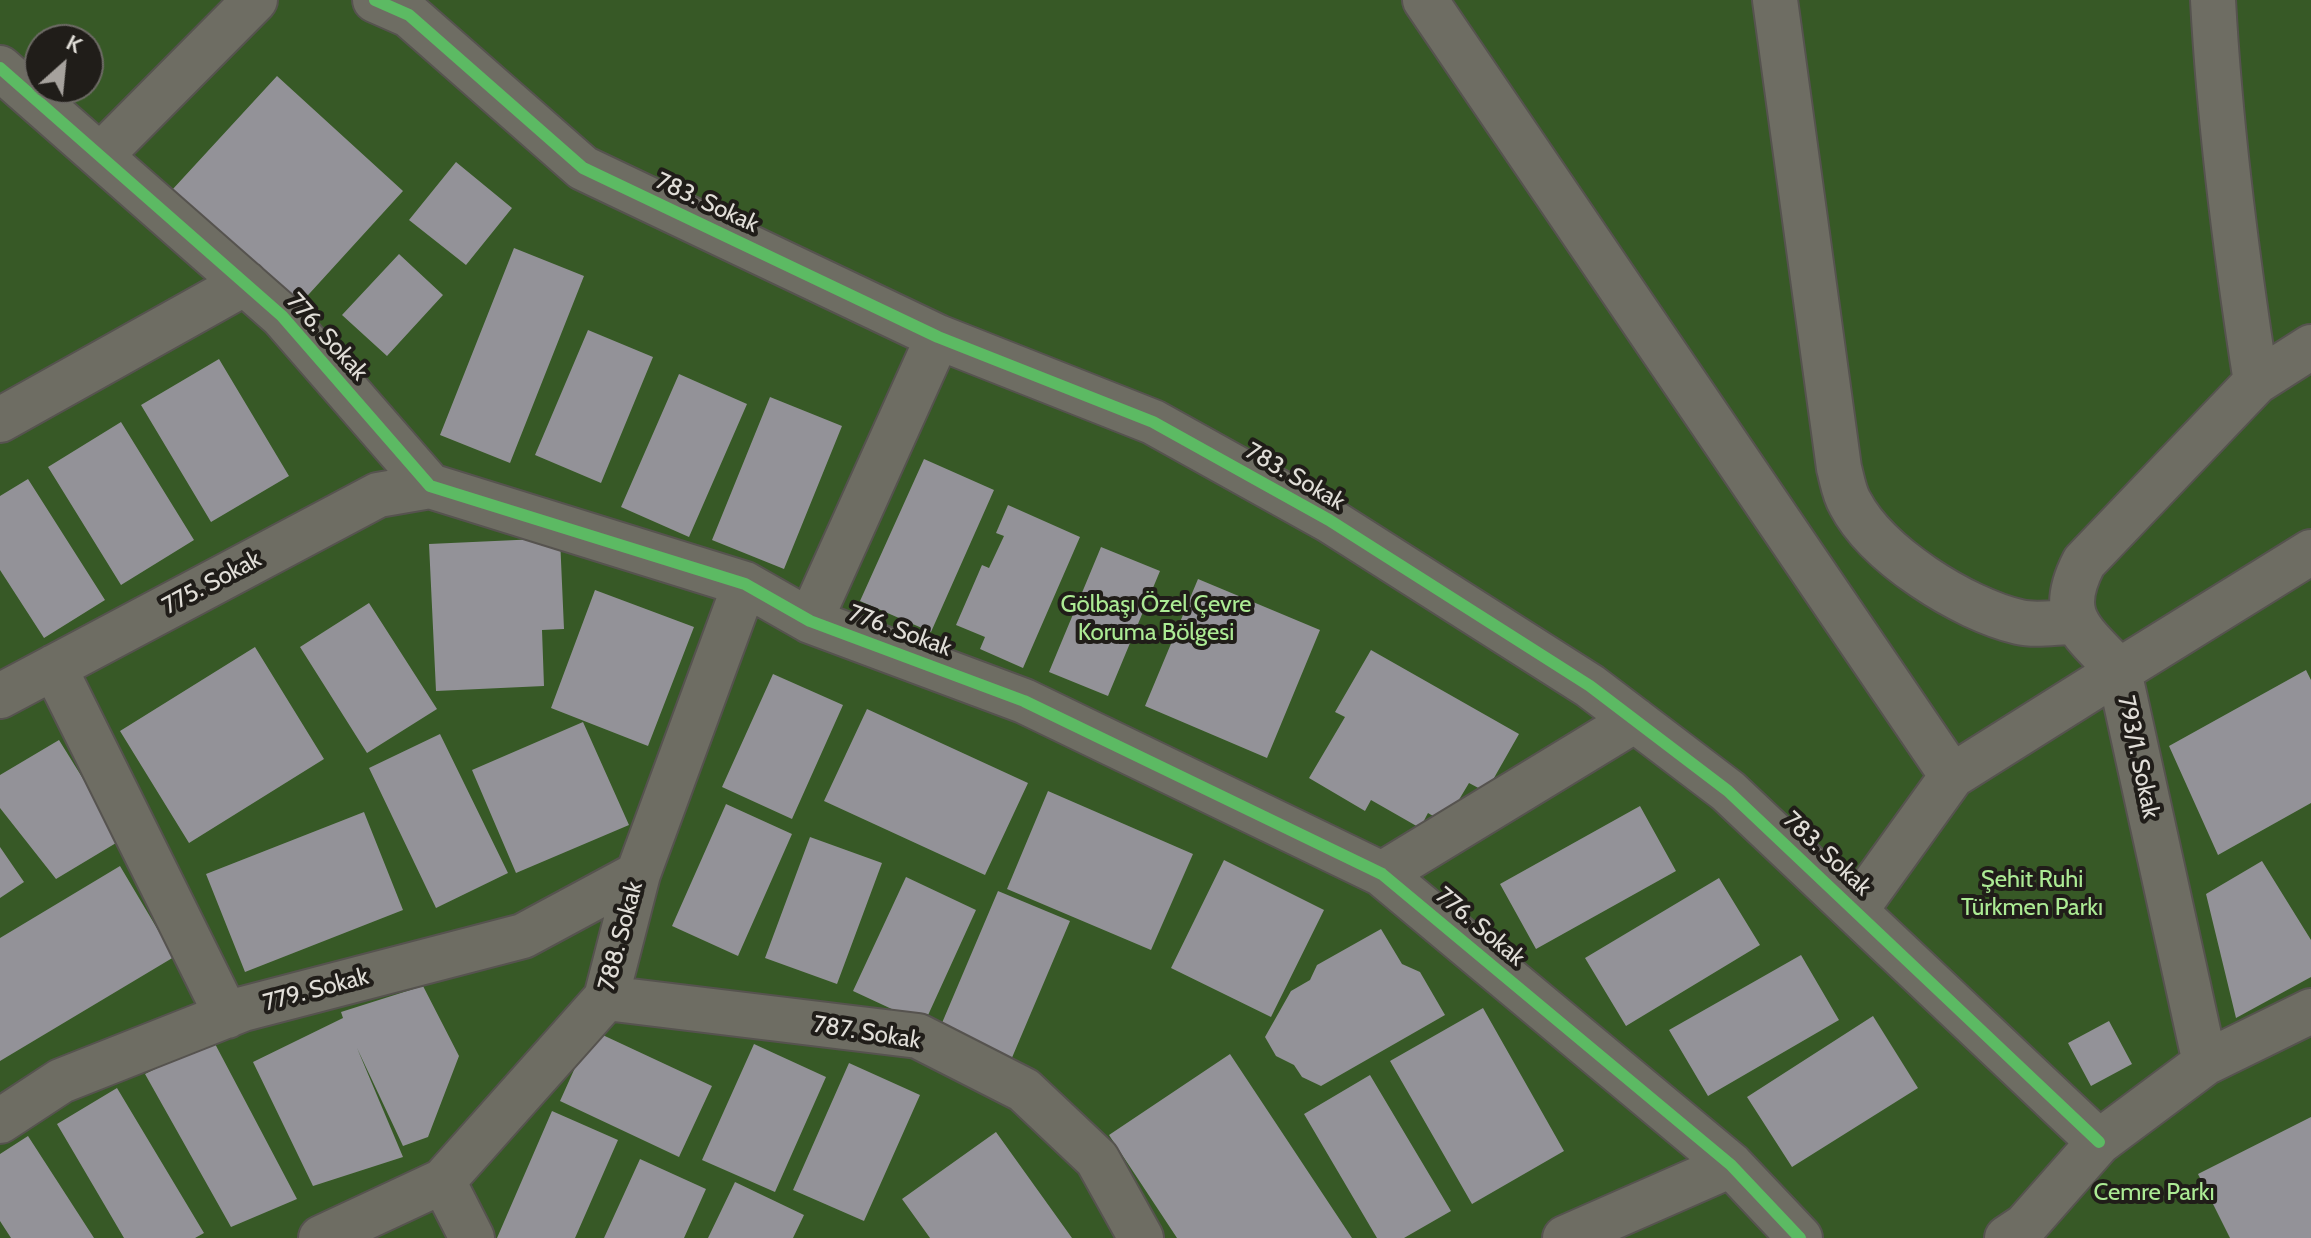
<!DOCTYPE html>
<html>
<head>
<meta charset="utf-8">
<style>
	body { margin:0 }
	#map { position:relative; width:2311px; height:1238px; overflow:hidden; background:#383430; font-family:Cabin,sans-serif }
	canvas { display:block }
	.north { position:absolute; left:24px; top:24px; width:80px; height:80px; box-sizing:border-box; background:#201d19; border:2px solid #6d6a65; border-radius:50%; rotate:27deg; font-size:22px; font-weight:700; line-height:32px; text-align:center; color:#e1ded8 }
	.north::after { content:''; display:block; margin:auto; width:28px; height:36px; background:#a6a29d; clip-path:polygon(50% 0,100% 100%,50% 72%,0 100%) }
</style>
</head>
<body>
<div id="map">
<canvas width="2311" height="1238"></canvas>
<div class="north">K</div>
</div>
<script>
const g = document.querySelector('canvas').getContext('2d');
g.lineJoin = 'round';
function fill(path, color) { g.fillStyle = color; g.fill(path, 'evenodd'); }
function strokePath(path, color, width, dash) { g.strokeStyle = color; g.lineWidth = width; g.lineCap = dash ? 'butt' : 'round'; g.setLineDash(dash || []); g.stroke(path); }
function drawText(font, color, halo, rows, align = 'center') {
  g.font = font + ' Cabin,sans-serif'; g.lineWidth = 8; g.setLineDash([]); g.textBaseline = 'middle'; g.strokeStyle = halo; g.fillStyle = color; for (const [text, x, y, turn = 0] of rows) {
    g.save(); g.translate(x, y); g.rotate((+turn || 0) * Math.PI / 180); g.textAlign = isNaN(turn) ? turn : align; if (halo) g.strokeText(text, 0, 0); g.fillText(text, 0, 0); g.restore();
  }
}
fill(new Path2D(`
	M 0,0 L 2311,0 L 2311,1238 L 0,1238 ZM 40,40 L 88,40 L 88,88 L 40,88 Z`), '#375926');
fill(new Path2D(`
	M 277,76 L 403,191 L 299,305 L 172,190 Z
	M 456,162 L 512,208 L 466,265 L 409,220 Z
	M 514,248 L 584,276 L 510,463 L 440,435 Z
	M 399,254 L 443,295 L 387,356 L 342,315 Z
	M 588,330 L 653,357 L 601,483 L 535,455 Z
	M 219,359 L 289,476 L 211,522 L 141,405 Z
	M 679,374 L 747,404 L 689,537 L 621,507 Z
	M 770,397 L 842,426 L 784,569 L 712,540 Z
	M 121,422 L 194,540 L 121,585 L 48,467 Z
	M 924,459 L 994,490 L 931,632 L 860,601 Z
	M 28,479 L 105,600 L 44,638 L 0,570 L 0,496 Z
	M 1008,505 L 1080,537 L 1023,668 L 980,649 L 985,637 L 956,625 L 982,565 L 989,568 L 1004,536 L 996,533 Z
	M 560,538 L 564,629 L 542,630 L 544,686 L 436,691 L 429,544 Z
	M 1101,547 L 1160,571 L 1108,696 L 1049,672 Z
	M 1198,579 L 1320,630 L 1267,758 L 1145,706 Z
	M 595,590 L 694,627 L 648,746 L 551,708 Z
	M 369,603 L 437,709 L 367,753 L 300,647 Z
	M 255,647 L 324,759 L 189,843 L 120,731 Z
	M 1371,650 L 1519,734 L 1486,792 L 1469,783 L 1445,823 L 1428,813 L 1420,828 L 1371,800 L 1365,811 L 1309,778 L 1345,717 L 1335,712 Z
	M 2306,670 L 2311,680 L 2311,803 L 2218,855 L 2169,746 Z
	M 773,674 L 843,705 L 792,819 L 722,787 Z
	M 867,709 L 1028,783 L 985,875 L 824,801 Z
	M 583,722 L 629,825 L 516,873 L 472,770 Z
	M 440,734 L 508,873 L 436,908 L 369,768 Z
	M 59,740 L 121,840 L 56,879 L 0,808 L 0,775 Z
	M 1048,791 L 1193,854 L 1151,950 L 1007,889 Z
	M 726,804 L 792,834 L 738,956 L 672,926 Z
	M 1640,806 L 1676,871 L 1536,949 L 1500,884 Z
	M 364,812 L 403,910 L 245,972 L 206,874 Z
	M 810,837 L 882,863 L 837,984 L 765,958 Z
	M 0,847 L 24,882 L 0,898 Z
	M 1224,860 L 1324,910 L 1271,1017 L 1171,968 Z
	M 2262,861 L 2311,940 L 2311,977 L 2236,1018 L 2206,894 Z
	M 120,866 L 174,957 L 0,1061 L 0,938 Z
	M 906,877 L 976,910 L 924,1024 L 853,991 Z
	M 1719,878 L 1760,945 L 1626,1026 L 1585,958 Z
	M 998,891 L 1070,921 L 1011,1060 L 939,1030 Z
	M 1381,929 L 1402,964 L 1420,972 L 1445,1015 L 1321,1086 L 1302,1077 L 1294,1065 L 1276,1056 L 1265,1037 L 1291,991 L 1310,980 L 1317,965 Z
	M 1801,955 L 1839,1020 L 1708,1096 L 1669,1030 Z
	M 423,986 L 459,1056 L 428,1137 L 403,1146 L 357,1048 L 403,1157 L 313,1186 L 253,1062 L 343,1018 L 341,1012 Z
	M 1483,1008 L 1564,1151 L 1472,1204 L 1390,1061 Z
	M 1873,1016 L 1918,1088 L 1792,1167 L 1747,1097 Z
	M 2109,1021 L 2132,1064 L 2091,1086 L 2068,1043 Z
	M 592,1030 L 712,1086 L 679,1157 L 560,1101 Z
	M 213,1040 L 297,1199 L 231,1227 L 145,1074 Z
	M 754,1044 L 826,1077 L 775,1192 L 702,1160 Z
	M 1230,1054 L 1352,1238 L 1177,1238 L 1109,1135 Z
	M 849,1063 L 920,1095 L 864,1221 L 793,1190 Z
	M 1370,1075 L 1451,1211 L 1404,1238 L 1377,1238 L 1304,1114 Z
	M 117,1088 L 204,1233 L 195,1238 L 124,1238 L 57,1124 Z
	M 552,1111 L 618,1140 L 575,1238 L 497,1238 Z
	M 2311,1117 L 2311,1238 L 2230,1238 L 2198,1174 Z
	M 996,1132 L 1072,1238 L 930,1238 L 902,1199 Z
	M 28,1136 L 94,1238 L 11,1238 L 0,1221 L 0,1154 Z
	M 640,1159 L 706,1189 L 684,1238 L 604,1238 Z
	M 735,1182 L 804,1215 L 793,1238 L 708,1238 Z`), '#939298');
const minor = new Path2D(`
	M 375,0 L 409,15 L 583,168 L 938,337 L 1153,422 L 1329,520 L 1590,686 L 1728,791 L 2099,1142
	M 1425,0 L 1952,776
	M 1775,0 L 1839,468 C 1842,479 1844,493 1850,503 C 1877,555 1963,609 2019,622 C 2036,626 2057,622 2074,622
	M 2213,0 C 2220,129 2236,254 2256,382
	M 0,68 L 282,316 L 430,486 L 745,584 L 810,621 L 1024,701 L 1382,874 L 1731,1165 L 1800,1238
	M 100,156 L 255,0
	M 0,420 L 245,283
	M 810,621 L 938,337
	M 54,667 L 227,1016
	M 0,696 L 378,495 L 430,486
	M 1382,874 L 1635,720
	M 1855,911 L 1952,776 L 2119,671 C 2083,631 2055,618 2084,562 L 2256,382 L 2311,347
	M 606,998 L 918,1036 L 1024,1090 L 1097,1159 L 1141,1238
	M 2205,1063 L 2119,671 L 2311,552
	M 0,1121 L 61,1081 L 243,1009 L 523,936 L 638,874
	M 321,1238 L 443,1181
	M 472,1238 L 443,1181 L 606,998 L 638,874 L 745,584
	M 1565,1238 L 1731,1165
	M 2007,1238 L 2025,1226 L 2099,1142 L 2205,1063 L 2311,1011`);
strokePath(minor, '#56534f', 48);
strokePath(minor, '#6e6d63', 44);
strokePath(new Path2D(`
	M 375,0 L 409,15 L 583,168 L 938,337 L 1153,422 L 1329,520 L 1590,686 L 1728,791 L 2099,1142
	M 0,68 L 282,316 L 430,486 L 745,584 L 810,621 L 1024,701 L 1382,874 L 1731,1165 L 1800,1238`), '#5cba63', 12);
drawText('24px', '#e1ded8', '#201d19', [
	["783. Sokak",707,203,25],
	["776. Sokak",327,337,48],
	["783. Sokak",1295,477,30],
	["775. Sokak",212,583,-28],
	["776. Sokak",900,631,20],
	["793/1. Sokak",2138,757,78],
	["783. Sokak",1827,854,43],
	["776. Sokak",1480,927,40],
	["788. Sokak",621,936,-75],
	["779. Sokak",316,990,-15],
	["787. Sokak",867,1033,9]
]);
drawText('24px', '#aceb94', '#201d19', [
	["Gölbaşı Özel Çevre",1156,605],
	["Koruma Bölgesi",1156,633],
	["Şehit Ruhi",2032,880],
	["Türkmen Parkı",2032,908],
	["Cemre Parkı",2154,1193]
]);
</script>
</body>
</html>
